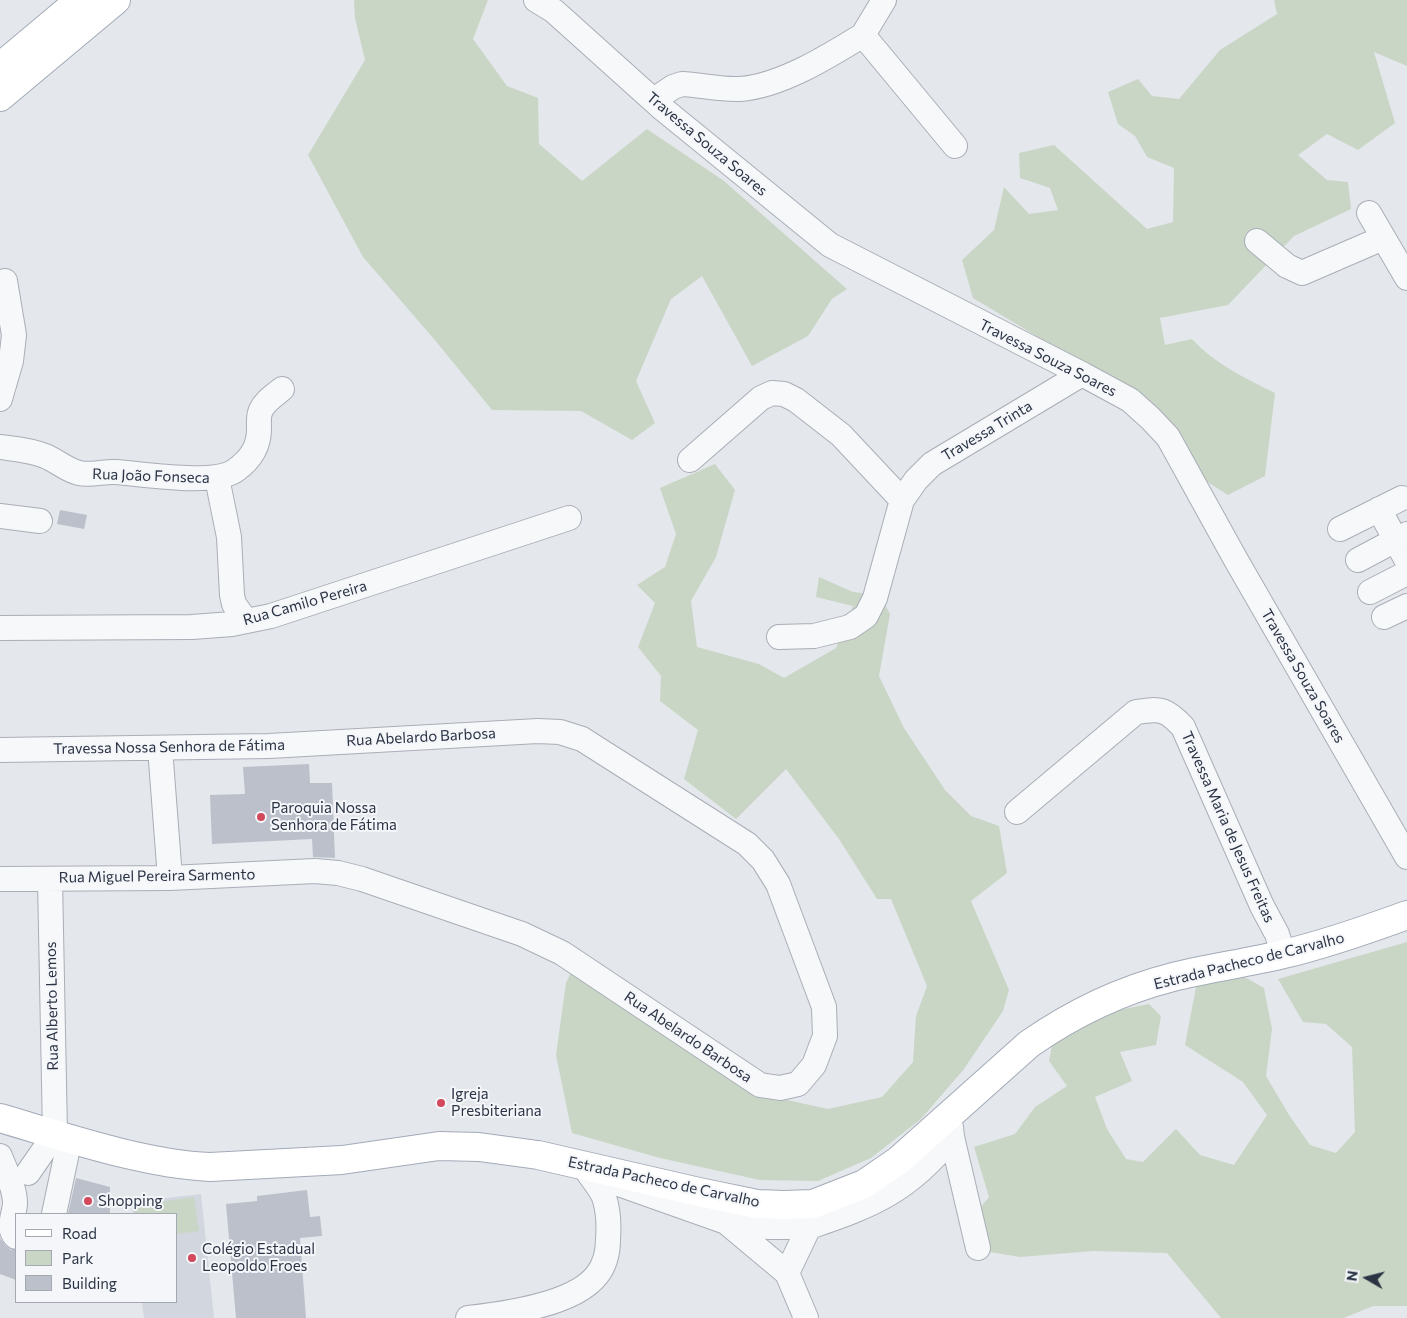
<!DOCTYPE html>
<html>
<head>
<meta charset="utf-8">
<style>
	body { margin:0 }
	#map { position:relative; width:1407px; height:1318px; overflow:hidden; background:#e4e7ec; font-family:Commissioner,sans-serif }
	canvas { display:block }
	.legend { position:absolute; left:15px; top:1213px; width:162px; height:90px; box-sizing:border-box; background:#f4f6f9; border:1px solid #a4a8b1; margin:0; padding:6px 9px; list-style:none; font-size:15px; color:#2b3445 }
	.legend li { display:flex; align-items:center; gap:10px; height:25px }
	.legend b { width:25px; border:1px solid #a4a8b1 }
	.north { position:absolute; left:1342px; top:1253px; width:50px; height:50px; -webkit-text-stroke:4px #f4f6f9; paint-order:stroke; rotate:278deg; font-size:14px; font-weight:700; line-height:20px; text-align:center; color:#2b3445 }
	.north::after { content:''; display:block; margin:auto; width:18px; height:22px; background:#2b3445; clip-path:polygon(50% 0,100% 100%,50% 72%,0 100%) }
</style>
</head>
<body>
<div id="map">
<canvas width="1407" height="1318"></canvas>
<ul class="legend">
<li><b style="height:6px;background:#fff"></b>Road</li>
<li><b style="height:14px;background:#c9d6c5"></b>Park</li>
<li><b style="height:14px;background:#bbc0ca"></b>Building</li>
</ul>
<div class="north">N</div>
</div>
<script>
const g = document.querySelector('canvas').getContext('2d');
g.lineJoin = 'round';
function fill(path, color) { g.fillStyle = color; g.fill(path, 'evenodd'); }
function strokePath(path, color, width, dash) { g.strokeStyle = color; g.lineWidth = width; g.lineCap = dash ? 'butt' : 'round'; g.setLineDash(dash || []); g.stroke(path); }
function drawText(font, color, halo, rows, align = 'center') {
  g.font = font + ' Commissioner,sans-serif'; g.lineWidth = 4; g.setLineDash([]); g.textBaseline = 'middle'; g.strokeStyle = halo; g.fillStyle = color; for (const [text, x, y, turn = 0] of rows) {
    g.save(); g.translate(x, y); g.rotate((+turn || 0) * Math.PI / 180); g.textAlign = isNaN(turn) ? turn : align; if (halo) g.strokeText(text, 0, 0); g.fillText(text, 0, 0); g.restore();
  }
}
fill(new Path2D(`
	M 201,1194 L 214,1318 L 144,1318 L 142,1302 L 176,1302 L 176,1214 L 133,1214 L 131,1202 Z`), '#d2d6de');
fill(new Path2D(`
	M 354,0 L 488,0 L 473,39 L 507,86 L 538,98 L 539,144 L 582,181 L 647,129 L 724,181 L 847,289 L 832,299 L 808,336 L 752,366 L 702,276 L 671,299 L 636,381 L 655,423 L 632,440 L 581,411 L 492,410 L 434,339 L 363,257 L 308,155 L 365,60 L 355,18 Z
	M 1274,0 L 1407,0 L 1407,66 L 1374,52 L 1395,123 L 1358,150 L 1327,134 L 1298,155 L 1327,180 L 1348,182 L 1351,209 L 1294,236 L 1228,305 L 1160,318 L 1165,345 L 1192,339 C 1215,364 1245,378 1275,393 L 1265,476 L 1228,495 L 1203,479 L 1160,410 L 973,298 L 962,260 L 994,230 L 1004,187 L 1029,214 L 1058,210 L 1050,188 L 1020,178 L 1019,153 L 1054,145 L 1147,229 L 1173,222 L 1174,168 L 1147,157 L 1135,136 L 1118,124 L 1108,92 L 1138,79 L 1152,96 L 1179,99 L 1220,50 L 1277,14 Z
	M 715,464 L 735,490 L 716,557 L 691,601 L 697,647 L 759,664 L 784,678 L 836,648 L 853,606 L 816,597 L 819,577 L 853,592 L 880,595 L 890,614 L 879,676 L 904,728 L 945,790 L 971,816 L 999,826 L 1007,873 L 971,901 L 1009,990 L 1003,1011 L 964,1069 L 921,1119 L 871,1158 L 818,1181 L 760,1180 L 660,1158 L 572,1133 L 556,1055 L 566,983 L 573,968 L 769,1096 L 828,1109 L 882,1097 L 913,1062 L 916,1016 L 927,986 L 891,899 L 877,899 L 839,839 L 786,769 L 736,819 L 684,779 L 698,730 L 660,701 L 661,676 L 638,647 L 655,603 L 637,585 L 665,567 L 676,534 L 660,488 Z
	M 1407,942 L 1407,1306 L 1373,1306 L 1344,1318 L 1221,1318 L 1167,1253 L 1093,1251 L 1020,1257 L 990,1252 L 976,1213 L 989,1197 L 974,1147 L 1015,1134 L 1035,1107 L 1067,1086 L 1049,1061 L 1054,1035 L 1093,1015 L 1149,1004 L 1161,1016 L 1156,1045 L 1120,1052 L 1132,1081 L 1095,1097 L 1107,1129 L 1126,1159 L 1143,1162 L 1176,1129 L 1200,1155 L 1234,1165 L 1267,1115 L 1243,1082 L 1185,1045 L 1197,982 L 1241,975 L 1264,988 L 1272,1029 L 1266,1076 L 1289,1115 L 1310,1145 L 1336,1153 L 1355,1132 L 1352,1047 L 1326,1024 L 1303,1022 L 1278,979 Z
	M 194,1197 L 199,1231 L 176,1234 L 176,1214 L 135,1214 L 134,1206 Z`), '#c9d6c5');
fill(new Path2D(`
	M 60,510 L 87,515 L 84,529 L 57,524 Z
	M 309,764 L 310,783 L 332,783 L 335,858 L 313,857 L 312,839 L 212,844 L 210,795 L 245,794 L 243,767 Z
	M 76,1178 L 110,1187 L 110,1214 L 68,1214 Z
	M 307,1190 L 310,1217 L 320,1216 L 322,1236 L 300,1238 L 306,1318 L 236,1318 L 226,1204 L 257,1201 L 257,1196 Z
	M 0,1238 L 6,1246 L 11,1250 L 16,1250 L 16,1280 L 0,1274 Z`), '#bbc0ca');
const minor = new Path2D(`
	M 536,0 L 554,11 L 663,109 L 830,245 L 1082,374 L 1130,400 L 1150,418 L 1168,437 L 1236,560 L 1407,857
	M 884,0 L 863,35 L 955,146
	M 654,100 L 673,87 L 682,84 C 701,85 721,90 740,89 C 781,86 829,56 863,35
	M 1369,213 L 1407,278
	M 1257,241 L 1287,266 L 1302,273 L 1383,238
	M 0,399 L 11,361 L 14,335 L 5,281
	M 0,447 C 15,449 31,450 45,456 C 56,460 66,470 79,473 C 91,476 104,471 116,472 C 144,474 215,486 236,470 C 251,459 259,447 259,429 C 259,422 258,416 261,410 C 265,401 275,395 282,389
	M 690,460 L 761,398 L 772,393 L 784,394 L 796,400 L 841,435 L 902,500
	M 217,478 L 229,537 L 232,595 L 234,604 L 246,621
	M 1379,509 L 1407,561
	M 0,516 L 40,521
	M 1340,529 L 1402,498
	M 1358,560 L 1407,534
	M 1370,592 L 1407,573
	M 1384,617 L 1407,606
	M 0,628 L 192,627 L 232,624 L 271,616 L 569,518
	M 779,637 L 814,636 L 850,627 L 866,616 L 875,598 L 902,500 L 916,480 L 932,464 L 1082,374
	M 160,748 L 170,878
	M 0,750 L 269,746 L 538,731 L 560,732 L 582,739 L 747,844 L 763,860 L 778,884 L 824,1007 L 825,1036 L 814,1065 L 798,1084 L 780,1088 L 760,1085 L 562,953 L 522,934 L 362,879 L 338,873 L 315,871 L 170,878 L 0,879
	M 1017,812 L 1136,712 C 1161,708 1166,709 1183,727 L 1262,906 L 1277,934 L 1283,954
	M 951,1127 L 952,1137 L 978,1248
	M 0,1156 C 5,1170 15,1187 15,1203 C 15,1214 6,1228 16,1237
	M 28,1173 L 55,1134 L 50,879
	M 613,1182 L 726,1222 L 787,1273 L 806,1318
	M 54,1214 L 70,1138
	M 726,1222 L 770,1227 L 809,1227
	M 787,1273 L 809,1227 C 872,1206 909,1191 952,1137
	M 468,1318 C 504,1314 574,1305 597,1275 C 605,1265 608,1251 608,1239 C 609,1226 608,1209 604,1197 C 601,1189 594,1181 589,1174`);
const major = new Path2D(`
	M 0,67 L 80,0
	M 0,97 L 116,0
	M 0,1118 C 65,1137 143,1164 210,1167 L 342,1160 L 439,1146 L 479,1147 L 538,1155 L 699,1192 L 757,1204 L 784,1205 L 813,1204 L 864,1184 L 899,1160 L 1029,1044 C 1072,1014 1122,990 1173,977 C 1209,968 1247,963 1284,954 C 1326,944 1366,930 1407,915`);
strokePath(minor, '#a9aeb7', 26);
strokePath(major, '#a3abb8', 30);
strokePath(minor, '#f7f8fa', 24);
strokePath(major, '#fff', 28);
for (const [x, y, r, color] of [
	[261,817,5,"#d1495b"],
	[441,1103,5,"#d1495b"],
	[88,1201,5,"#d1495b"],
	[192,1258,5,"#d1495b"]
]) { const dot = new Path2D(); dot.arc(x, y, r, 0, 2 * Math.PI); g.fillStyle = color; g.fill(dot); strokePath(dot, '#f4f6f9', 2); }
drawText('15px', '#2b3445', '#f4f6f9', [
	["Travessa Souza Soares",707,144,40],
	["Travessa Souza Soares",1048,358,27],
	["Travessa Trinta",987,431,-31],
	["Rua João Fonseca",151,476,2],
	["Rua Camilo Pereira",305,603,-16],
	["Travessa Souza Soares",1303,676,60],
	["Rua Abelardo Barbosa",421,737,-3],
	["Travessa Nossa Senhora de Fátima",169,747,-1],
	["Travessa Maria de Jesus Freitas",1228,827,66],
	["Rua Miguel Pereira Sarmento",157,876,-1],
	["Estrada Pacheco de Carvalho",1249,961,-14],
	["Rua Alberto Lemos",52,1006,-91],
	["Rua Abelardo Barbosa",688,1037,34],
	["Estrada Pacheco de Carvalho",664,1182,12]
]);
drawText('15px', '#2b3445', '#f4f6f9', [
	["Paroquia Nossa",271,808],
	["Senhora de Fátima",271,825],
	["Igreja",451,1094],
	["Presbiteriana",451,1111],
	["Shopping",98,1201],
	["Colégio Estadual",202,1249],
	["Leopoldo Froes",202,1266]
], 'left');
</script>
</body>
</html>
